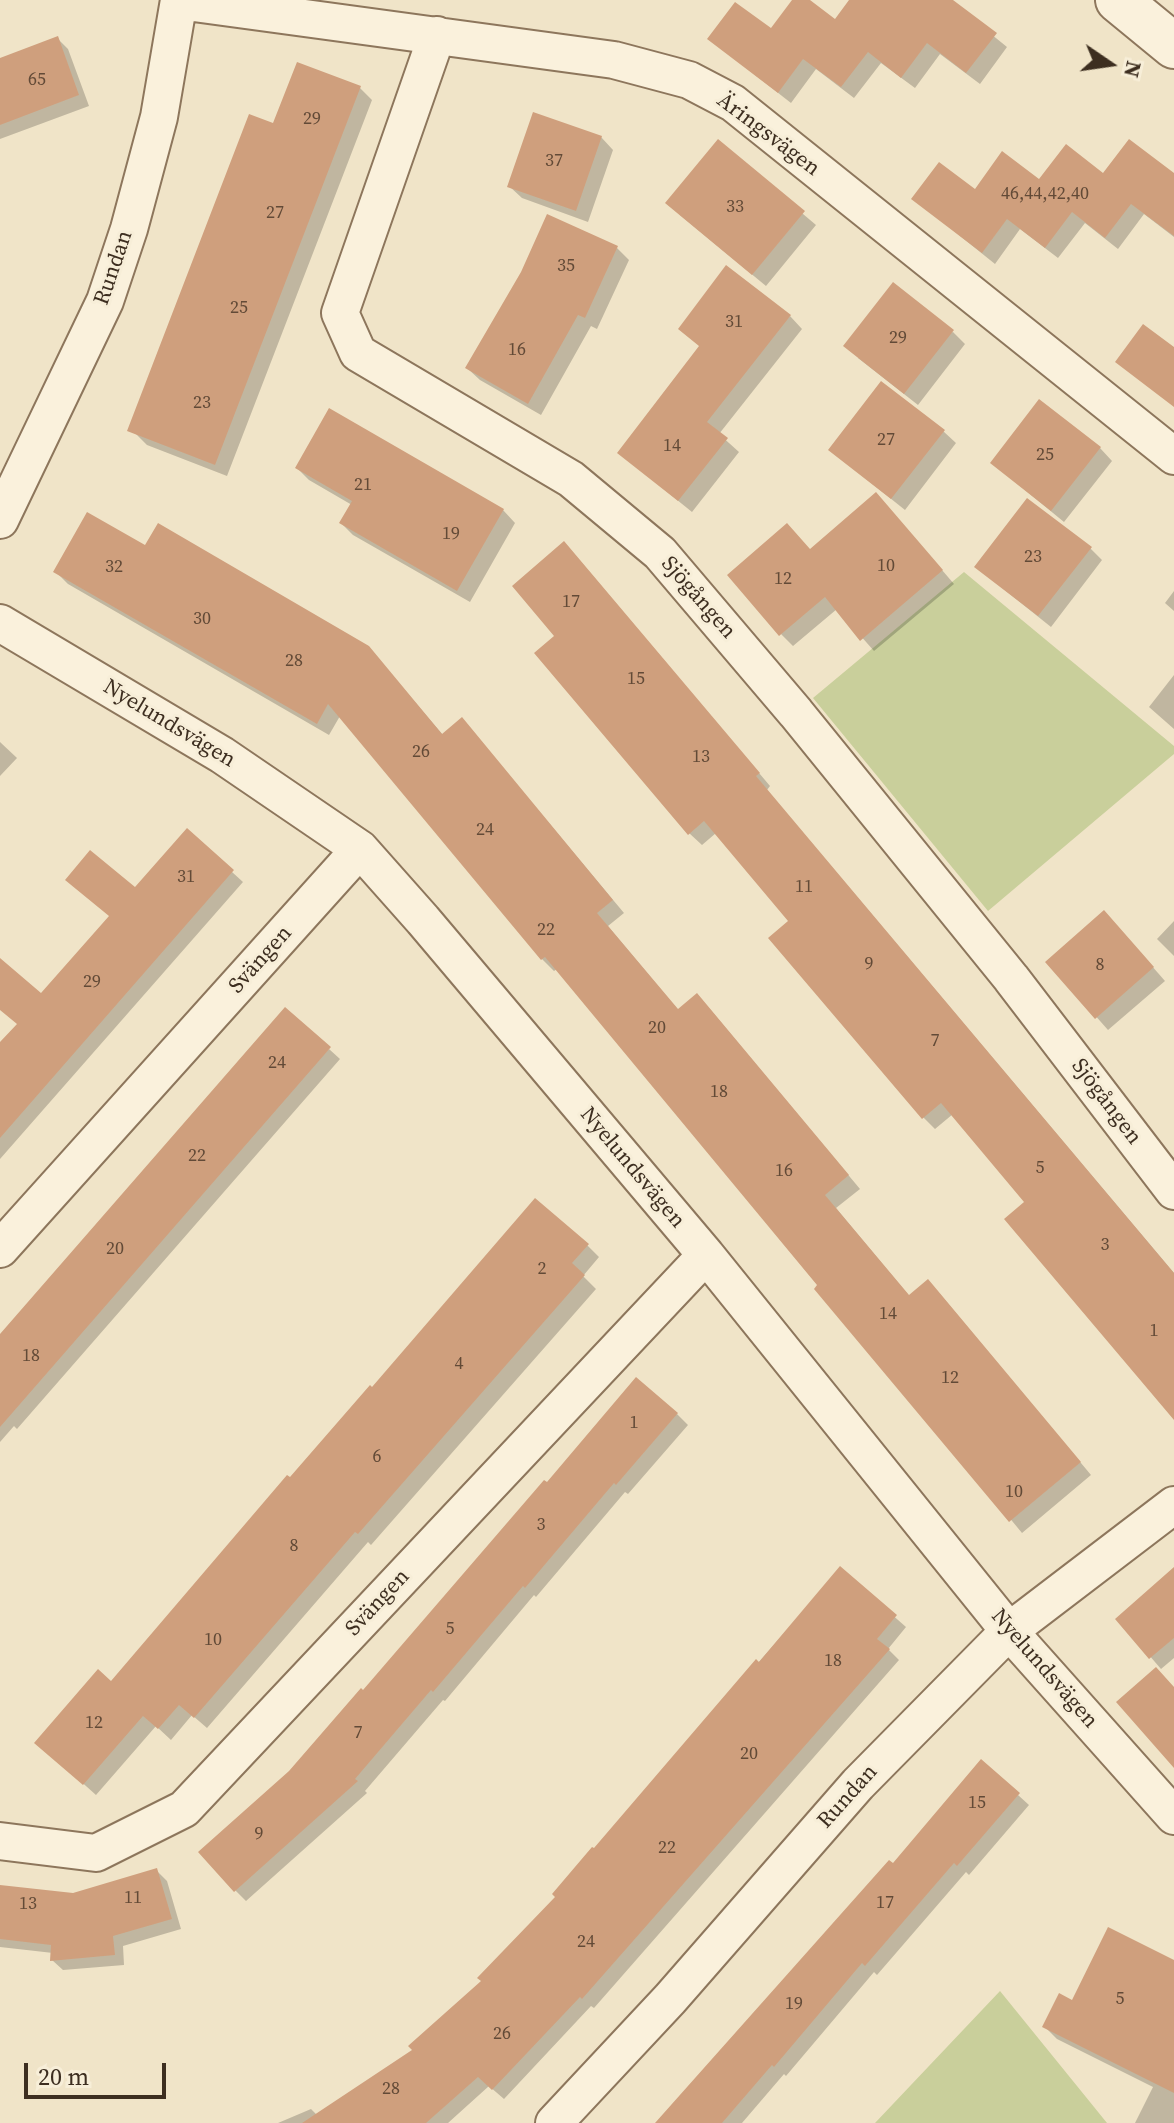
<!DOCTYPE html>
<html>
<head>
<meta charset="utf-8">
<style>
	body { margin:0 }
	#map { position:relative; width:1174px; height:2123px; overflow:hidden; background:#f0e4c8; font-family:"Source Serif 4",serif }
	canvas { display:block }
	.north { position:absolute; left:1070px; top:24px; width:80px; height:80px; -webkit-text-stroke:6px #f7eed8; paint-order:stroke; rotate:103deg; font-size:22px; font-weight:700; line-height:32px; text-align:center; color:#3d2e20 }
	.north::after { content:''; display:block; margin:auto; width:28px; height:36px; background:#3d2e20; clip-path:polygon(50% 0,100% 100%,50% 72%,0 100%) }
	.scale { position:absolute; left:24px; top:2063px; width:142px; height:36px; box-sizing:border-box; border:4px solid #3d2e20; border-top:0; padding-left:10px; font-size:24px; line-height:28px; white-space:nowrap; color:#3d2e20; -webkit-text-stroke:6px #f7eed8; paint-order:stroke }
</style>
</head>
<body>
<div id="map">
<canvas width="1174" height="2123"></canvas>
<div class="north">N</div>
<div class="scale">20 m</div>
</div>
<script>
const g = document.querySelector('canvas').getContext('2d');
g.lineJoin = 'round';
function fill(path, color) { g.fillStyle = color; g.fill(path, 'evenodd'); }
function strokePath(path, color, width, dash) { g.strokeStyle = color; g.lineWidth = width; g.lineCap = dash ? 'butt' : 'round'; g.setLineDash(dash || []); g.stroke(path); }
function drawText(font, color, halo, rows, align = 'center') {
  g.font = font + ' "Source Serif 4",serif'; g.lineWidth = 6; g.setLineDash([]); g.textBaseline = 'middle'; g.strokeStyle = halo; g.fillStyle = color; for (const [text, x, y, turn = 0] of rows) {
    g.save(); g.translate(x, y); g.rotate((+turn || 0) * Math.PI / 180); g.textAlign = isNaN(turn) ? turn : align; if (halo) g.strokeText(text, 0, 0); g.fillText(text, 0, 0); g.restore();
  }
}
fill(new Path2D(`
	M 964,572 L 1174,746 L 1174,754 L 988,911 L 813,698 Z
	M 1000,1991 L 1107,2123 L 875,2123 Z`), '#c9cf9b');
fill(new Path2D(`
	M 795,0 L 807,0 L 835,22 L 852,0 L 949,0 L 1007,47 L 980,84 L 940,54 L 915,88 L 881,63 L 854,98 L 816,69 L 791,103 L 709,39 L 771,31 Z
	M 57,38 L 68,49 L 89,106 L 0,139 L 0,60 Z
	M 360,88 L 372,100 L 227,476 L 147,445 L 134,432 L 274,126 Z
	M 601,137 L 613,150 L 588,222 L 522,198 L 509,186 Z
	M 718,142 L 816,225 L 766,286 L 680,215 Z
	M 1104,176 L 1174,176 L 1174,237 L 1144,214 L 1118,249 L 1085,223 L 1058,258 L 1020,229 L 995,264 L 914,199 Z
	M 617,248 L 629,260 L 597,329 L 591,326 L 541,415 L 480,380 L 467,368 Z
	M 790,316 L 802,329 L 719,434 L 739,452 L 692,512 L 619,453 Z
	M 953,332 L 965,344 L 918,405 L 858,358 Z
	M 330,411 L 503,510 L 515,523 L 470,602 L 353,535 L 341,523 L 352,505 L 309,480 L 297,468 Z
	M 943,431 L 956,443 L 905,510 L 830,450 Z
	M 1100,448 L 1112,461 L 1064,522 L 992,463 Z
	M 888,507 L 954,584 L 874,651 L 837,609 L 793,646 L 781,634 L 811,551 Z
	M 146,548 L 368,647 L 443,735 L 462,719 L 624,913 L 608,926 L 679,1011 L 709,1008 L 860,1189 L 836,1208 L 910,1297 L 940,1294 L 1091,1475 L 1022,1533 L 557,969 L 554,971 L 542,959 L 340,716 L 329,735 L 68,584 L 56,572 Z
	M 1090,548 L 1102,560 L 1051,627 L 976,567 Z
	M 576,556 L 770,786 L 767,790 L 1174,1273 L 1174,1408 L 1026,1202 L 953,1114 L 935,1129 L 923,1117 L 791,921 L 716,833 L 702,845 L 689,833 L 557,637 Z
	M 1174,591 L 1174,611 L 1165,603 Z
	M 1174,675 L 1174,729 L 1149,707 Z
	M 0,742 L 17,758 L 0,776 Z
	M 187,831 L 243,882 L 0,1159 L 0,1045 L 19,1024 L 0,1009 L 0,961 L 41,996 Z
	M 1174,921 L 1174,956 L 1157,939 Z
	M 1116,925 L 1165,981 L 1108,1030 L 1048,962 Z
	M 329,1049 L 340,1059 L 17,1429 L 14,1426 L 0,1442 L 0,1338 Z
	M 587,1245 L 599,1257 L 583,1276 L 596,1289 L 371,1545 L 368,1542 L 207,1728 L 192,1715 L 171,1740 L 156,1726 L 96,1795 L 47,1751 L 111,1684 L 372,1390 Z
	M 677,1414 L 688,1425 L 628,1494 L 625,1492 L 536,1597 L 534,1595 L 445,1701 L 443,1700 L 365,1791 L 367,1793 L 246,1901 L 235,1890 L 290,1773 L 547,1485 Z
	M 840,1569 L 906,1627 L 888,1649 L 899,1660 L 594,2008 L 591,2006 L 504,2099 L 489,2086 L 448,2123 L 278,2123 L 311,2109 L 317,2115 L 415,2051 L 483,1981 L 558,1897 L 594,1851 Z
	M 1174,1582 L 1174,1658 L 1161,1669 L 1118,1619 Z
	M 1018,1795 L 1029,1805 L 969,1875 L 966,1872 L 877,1975 L 874,1972 L 786,2076 L 784,2074 L 742,2123 L 672,2123 L 893,1866 Z
	M 156,1870 L 167,1881 L 181,1929 L 123,1946 L 124,1965 L 63,1970 L 52,1960 L 53,1953 L 0,1947 L 0,1887 L 73,1895 Z
	M 1174,1962 L 1174,2123 L 1135,2123 L 1153,2087 L 1057,2039 L 1045,2027 L 1073,2003 Z`), '#0003');
fill(new Path2D(`
	M 792,0 L 810,0 L 835,19 L 849,0 L 953,0 L 997,33 L 966,73 L 927,43 L 901,78 L 868,52 L 841,87 L 803,59 L 778,93 L 707,39 L 735,2 L 771,28 Z
	M 58,36 L 79,95 L 0,125 L 0,58 Z
	M 297,62 L 361,86 L 215,465 L 127,431 L 249,114 L 273,123 Z
	M 533,112 L 602,136 L 576,211 L 507,187 Z
	M 718,139 L 805,211 L 752,275 L 665,203 Z
	M 1129,139 L 1174,173 L 1174,236 L 1131,204 L 1105,238 L 1072,212 L 1045,248 L 1007,219 L 982,253 L 911,199 L 939,162 L 975,189 L 1002,151 L 1039,179 L 1066,144 L 1103,173 Z
	M 547,214 L 618,246 L 585,318 L 578,315 L 528,404 L 465,368 L 521,272 Z
	M 726,265 L 791,315 L 707,422 L 728,438 L 678,501 L 617,453 L 699,346 L 678,329 Z
	M 893,282 L 954,330 L 904,394 L 843,346 Z
	M 1143,324 L 1174,347 L 1174,407 L 1115,362 Z
	M 881,381 L 945,430 L 891,499 L 828,450 Z
	M 1039,399 L 1101,447 L 1051,511 L 990,463 Z
	M 329,408 L 504,509 L 457,591 L 339,523 L 352,501 L 295,468 Z
	M 876,492 L 943,570 L 860,641 L 825,597 L 779,636 L 727,575 L 787,523 L 810,549 Z
	M 1027,498 L 1092,547 L 1038,616 L 974,567 Z
	M 87,512 L 145,545 L 158,523 L 369,646 L 442,734 L 462,717 L 613,900 L 597,913 L 678,1009 L 697,993 L 849,1175 L 825,1195 L 909,1295 L 928,1279 L 1081,1462 L 1009,1522 L 814,1289 L 817,1285 L 545,957 L 541,960 L 328,704 L 317,724 L 53,572 Z
	M 564,541 L 760,773 L 756,776 L 1174,1273 L 1174,1420 L 1004,1219 L 1024,1202 L 941,1103 L 922,1119 L 768,938 L 788,921 L 704,821 L 688,835 L 534,653 L 554,636 L 512,586 Z
	M 187,828 L 234,870 L 0,1138 L 0,1042 L 17,1024 L 0,1010 L 0,958 L 41,993 L 109,916 L 65,880 L 90,850 L 135,887 Z
	M 1104,910 L 1154,967 L 1095,1019 L 1045,962 Z
	M 285,1007 L 331,1047 L 0,1427 L 0,1334 Z
	M 535,1198 L 589,1244 L 572,1263 L 585,1275 L 358,1534 L 355,1532 L 194,1718 L 179,1705 L 158,1729 L 143,1716 L 83,1785 L 34,1743 L 98,1669 L 111,1681 L 287,1475 L 290,1477 L 370,1385 L 372,1387 Z
	M 636,1377 L 678,1413 L 616,1485 L 614,1483 L 525,1588 L 523,1586 L 433,1692 L 431,1690 L 355,1779 L 358,1781 L 234,1892 L 198,1852 L 289,1771 L 361,1688 L 363,1690 L 544,1480 L 547,1482 Z
	M 840,1566 L 897,1615 L 877,1639 L 890,1649 L 582,1999 L 580,1997 L 492,2090 L 478,2077 L 426,2123 L 302,2123 L 412,2050 L 408,2046 L 481,1981 L 477,1978 L 555,1897 L 552,1894 L 592,1847 L 594,1848 L 756,1659 L 759,1662 Z
	M 1174,1567 L 1174,1638 L 1149,1659 L 1115,1619 Z
	M 1156,1667 L 1174,1687 L 1174,1768 L 1116,1702 Z
	M 981,1759 L 1020,1793 L 957,1866 L 954,1863 L 865,1966 L 862,1963 L 774,2067 L 772,2065 L 722,2123 L 655,2123 L 889,1860 L 893,1863 Z
	M 157,1868 L 172,1919 L 113,1936 L 115,1955 L 50,1961 L 51,1945 L 0,1939 L 0,1885 L 73,1893 Z
	M 1108,1927 L 1174,1960 L 1174,2093 L 1042,2027 L 1059,1993 L 1072,2000 Z`), '#cf9f7d');
const minor = new Path2D(`
	M 179,1 L 614,60 L 689,80 L 733,103 L 1174,456
	M 437,35 L 340,313 L 358,353 L 571,479 L 660,553 L 796,713 L 1011,978 L 1174,1191
	M 0,520 L 105,301 L 129,229 L 159,117 L 179,0
	M 0,623 L 222,755 L 360,849 L 423,920 L 706,1255 L 1009,1631 L 1174,1816
	M 0,1249 L 360,849
	M 0,1841 L 96,1853 L 184,1809 L 706,1255
	M 554,2123 L 670,1999 L 858,1784 L 1009,1631 L 1174,1505`);
const tertiary = new Path2D(`
	M 1118,0 L 1174,46`);
strokePath(minor, '#8d765c', 40);
strokePath(tertiary, '#8d765c', 48);
strokePath(minor, '#faf1dc', 36);
strokePath(tertiary, '#faf1dc', 44);
drawText('18px', '#624a37', null, [
	["65",37,80],
	["29",312,119],
	["37",554,161],
	["46,44,42,40",1045,194],
	["33",735,207],
	["27",275,213],
	["35",566,266],
	["25",239,308],
	["31",734,322],
	["29",898,338],
	["16",517,350],
	["23",202,403],
	["27",886,440],
	["14",672,446],
	["25",1045,455],
	["21",363,485],
	["19",451,534],
	["23",1033,557],
	["10",886,566],
	["32",114,567],
	["12",783,579],
	["17",571,602],
	["30",202,619],
	["28",294,661],
	["15",636,679],
	["26",421,752],
	["13",701,757],
	["24",485,830],
	["31",186,877],
	["11",804,887],
	["22",546,930],
	["9",869,964],
	["8",1100,965],
	["29",92,982],
	["20",657,1028],
	["7",935,1041],
	["24",277,1063],
	["18",719,1092],
	["22",197,1156],
	["5",1040,1168],
	["16",784,1171],
	["3",1105,1245],
	["20",115,1249],
	["2",542,1269],
	["14",888,1314],
	["1",1154,1331],
	["18",31,1356],
	["4",459,1364],
	["12",950,1378],
	["1",634,1423],
	["6",377,1457],
	["10",1014,1492],
	["3",541,1525],
	["8",294,1546],
	["5",450,1629],
	["10",213,1640],
	["18",833,1661],
	["12",94,1723],
	["7",358,1733],
	["20",749,1754],
	["15",977,1803],
	["9",259,1834],
	["22",667,1848],
	["11",133,1898],
	["17",885,1903],
	["13",28,1904],
	["24",586,1942],
	["5",1120,1999],
	["19",794,2004],
	["26",502,2034],
	["28",391,2089]
]);
drawText('22px', '#3d2e20', '#f7eed8', [
	["Äringsvägen",768,135,37],
	["Rundan",114,268,-71],
	["Sjögången",698,598,49],
	["Nyelundsvägen",169,724,31],
	["Svängen",261,960,-48],
	["Sjögången",1106,1102,53],
	["Nyelundsvägen",632,1168,50],
	["Svängen",378,1603,-47],
	["Nyelundsvägen",1044,1669,49],
	["Rundan",848,1797,-48]
]);
</script>
</body>
</html>
